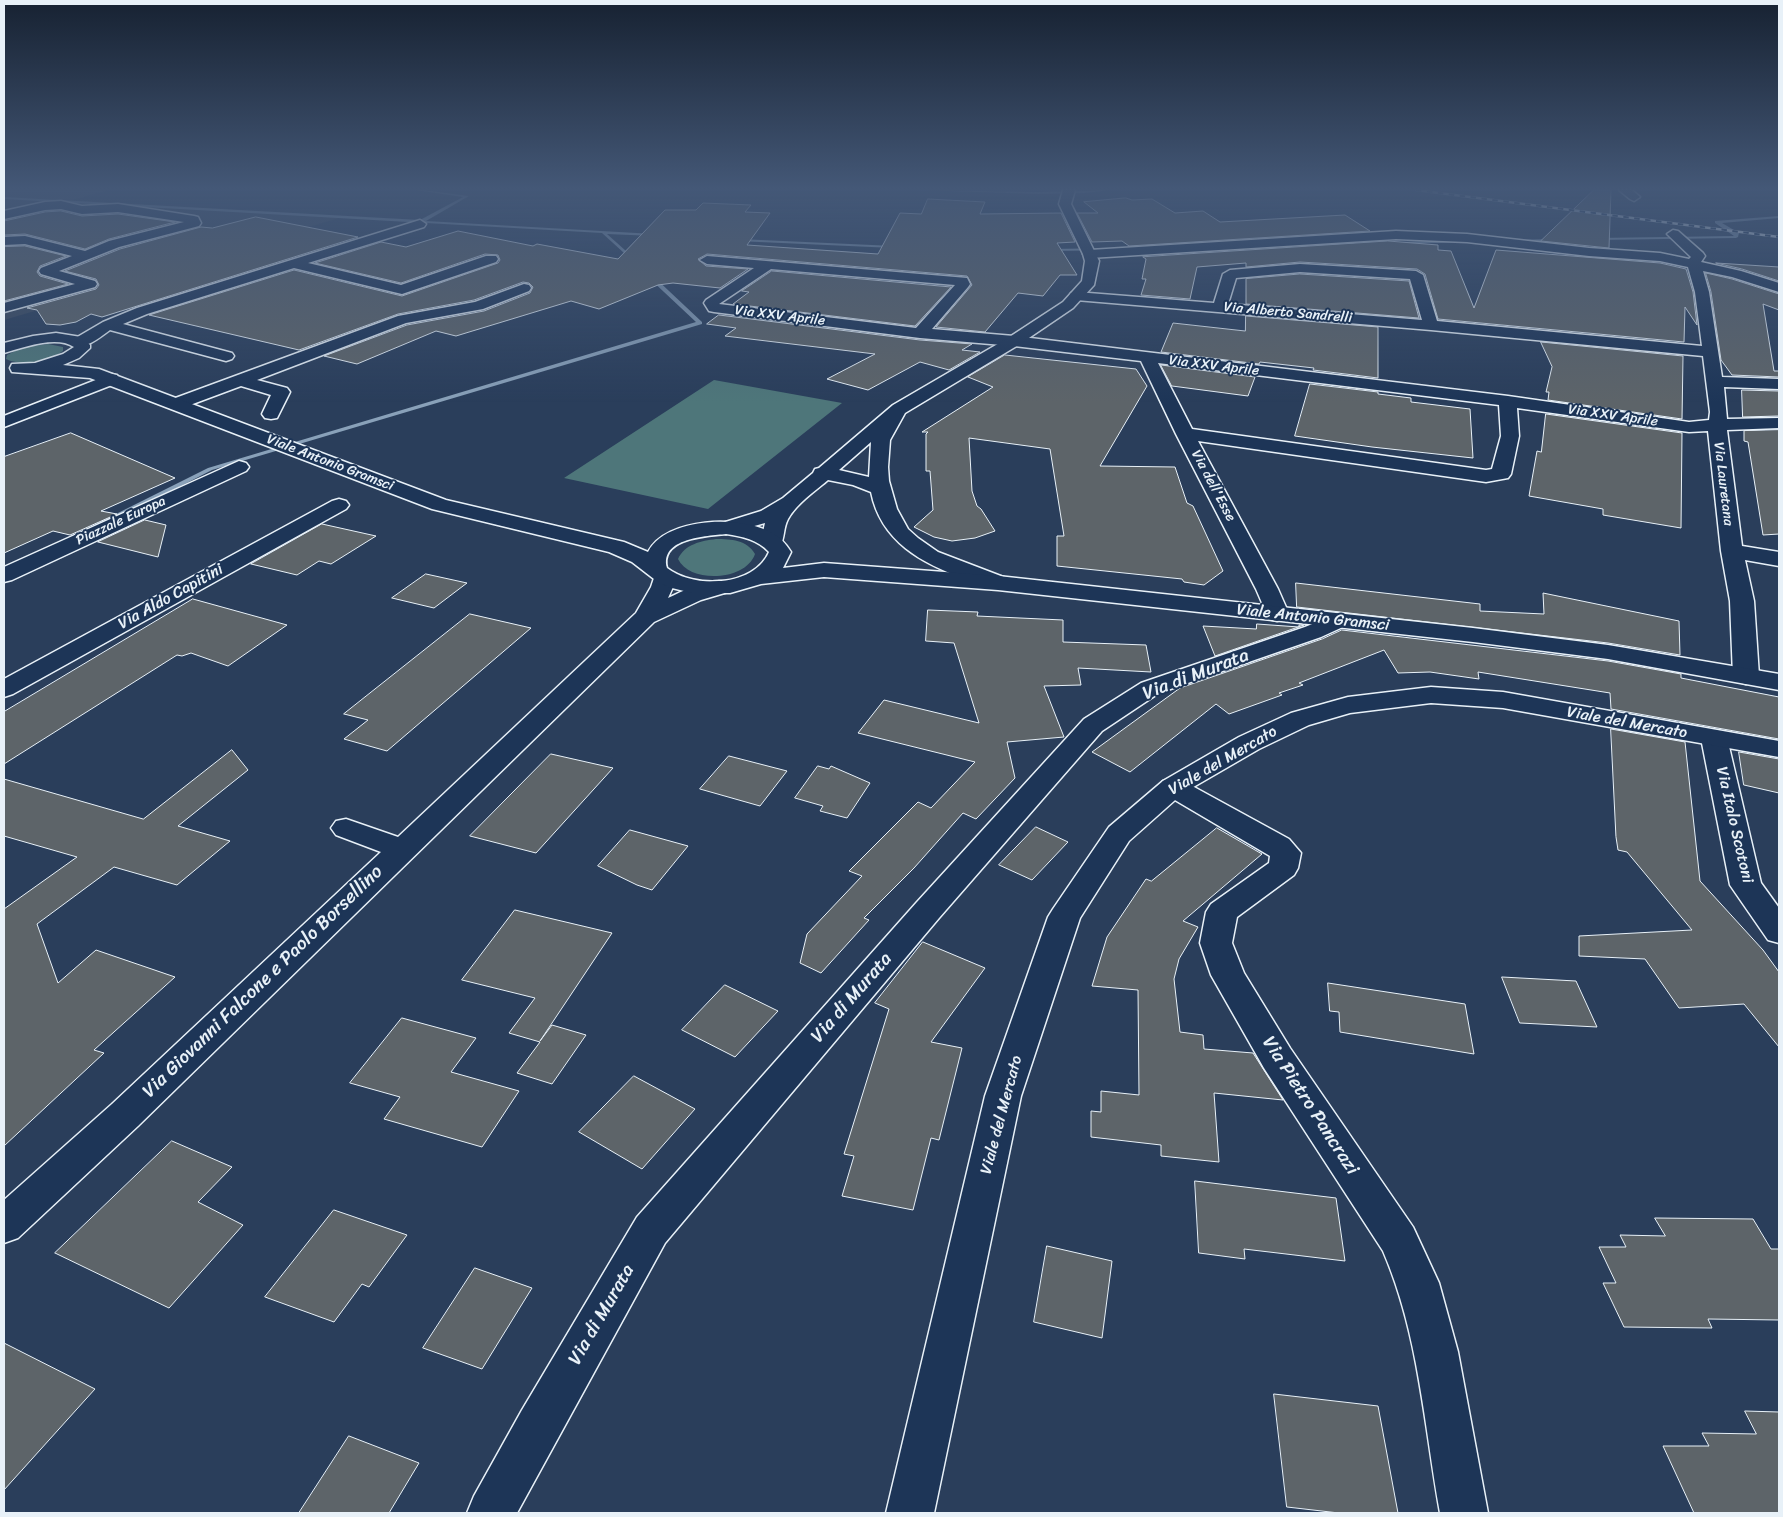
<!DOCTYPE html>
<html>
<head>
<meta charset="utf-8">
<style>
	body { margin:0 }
	#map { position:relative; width:1783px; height:1517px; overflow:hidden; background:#2a3e5b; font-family:Sriracha,sans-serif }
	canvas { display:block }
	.frame { position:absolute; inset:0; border:5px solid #e8f1f8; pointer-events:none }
</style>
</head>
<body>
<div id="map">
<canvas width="1783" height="1517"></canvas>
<div class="frame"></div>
</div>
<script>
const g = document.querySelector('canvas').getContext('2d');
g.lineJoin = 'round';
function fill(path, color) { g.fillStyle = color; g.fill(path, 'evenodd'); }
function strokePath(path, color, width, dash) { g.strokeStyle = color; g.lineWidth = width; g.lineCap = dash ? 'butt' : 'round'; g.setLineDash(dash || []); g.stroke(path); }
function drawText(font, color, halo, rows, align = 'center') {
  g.font = font + ' Sriracha,sans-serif'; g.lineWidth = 4; g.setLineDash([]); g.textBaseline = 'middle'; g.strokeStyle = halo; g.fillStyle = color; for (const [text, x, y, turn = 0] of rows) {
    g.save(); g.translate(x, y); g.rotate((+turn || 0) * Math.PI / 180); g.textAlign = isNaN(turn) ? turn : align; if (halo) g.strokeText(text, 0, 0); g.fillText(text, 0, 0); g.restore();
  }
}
fill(new Path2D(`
	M 4,190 L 109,190 L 73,200 L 346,216 L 275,237 L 329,247 L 222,281 L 175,270 L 4,320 Z`), '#39495f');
fill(new Path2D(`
	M 48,344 L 63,347 L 63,351 C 49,361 22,367 6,359 L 7,355 L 23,347 Z
	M 714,380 L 842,403 L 708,509 L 564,478 Z
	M 716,539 C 731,539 747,540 755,554 C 746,581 690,584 678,559 C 685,544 701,541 716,539 Z`), '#4e767a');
fill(new Path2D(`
	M 415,190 L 424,190 L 469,196 L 426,221 L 654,234 L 656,235 L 654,236 L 607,234 L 636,260 L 634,262 L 602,233 L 4,199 L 4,197 L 420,220 L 463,197 Z
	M 917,190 L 1038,192 L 1111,190 L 1085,193 L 1038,194 Z
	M 1779,216 L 1779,218 L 1722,223 L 1739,233 L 1738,237 L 1736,238 L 1596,240 L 1594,239 L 1596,238 L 1734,236 L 1715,223 L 1715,221 Z
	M 739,239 L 894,246 L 896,247 L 894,248 L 737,241 Z
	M 1556,239 L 1558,241 L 1508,242 L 1506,241 L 1508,240 Z
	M 1471,240 L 1473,242 L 1396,244 L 1394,243 L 1396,242 Z
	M 1354,243 L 1356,245 L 1288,246 L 1286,245 L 1288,244 Z
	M 1121,248 L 1123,250 L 1048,251 L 1046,250 L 1048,249 Z
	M 648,275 L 652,275 L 702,322 L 702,324 L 212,470 L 101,527 L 95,527 L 94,525 L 208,468 L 696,322 L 648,277 Z`), '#89a1b9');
const building = new Path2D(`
	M 1594,190 L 1611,190 L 1609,248 L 1541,241 Z
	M 1126,198 L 1132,200 L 1152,199 L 1175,213 L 1203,211 L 1220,222 L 1345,215 L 1370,231 L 1129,246 L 1122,241 L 1092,242 L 1077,213 L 1098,213 L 1084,202 Z
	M 928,199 L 985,202 L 980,214 L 1061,213 L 1075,242 L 1057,243 L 1077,275 L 1060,275 L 1043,296 L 1018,293 L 985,332 L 936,327 L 972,285 L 967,276 L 707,254 L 698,259 L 706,266 L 748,269 L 720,288 L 673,283 L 658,285 L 599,309 L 571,301 L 456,336 L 436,331 L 357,364 L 324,356 L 407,325 L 484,311 L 530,293 L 533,287 L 529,283 L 523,282 L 474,300 L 398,314 L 299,350 L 149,315 L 294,270 L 402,296 L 498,263 L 500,260 L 498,255 L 485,254 L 401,283 L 315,263 L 381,242 L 406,247 L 458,231 L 533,246 L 537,244 L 618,259 L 665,210 L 696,210 L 703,203 L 751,205 L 745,212 L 770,213 L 747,245 L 878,254 L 900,213 L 921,214 Z
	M 61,211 L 82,216 L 118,214 L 175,222 L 109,239 L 85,249 L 25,234 L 4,235 L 4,221 L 45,212 Z
	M 256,217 L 358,237 L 102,317 L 91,314 L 76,322 L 60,325 L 46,324 L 37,310 L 27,308 L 96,289 L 99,285 L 96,279 L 65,271 L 120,249 L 201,227 L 212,228 Z
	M 1388,241 L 1438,245 L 1438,250 L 1451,251 L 1474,308 L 1496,250 L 1660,263 L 1686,269 L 1693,292 L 1697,325 L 1685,307 L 1684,342 L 1438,319 L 1425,274 L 1417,269 L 1300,262 L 1246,267 L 1246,263 L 1197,267 L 1190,299 L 1141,295 L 1146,279 L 1142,279 L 1146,259 L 1143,257 Z
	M 25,246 L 66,256 L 40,266 L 37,272 L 40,276 L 68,284 L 4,301 L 4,247 Z
	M 1716,263 L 1779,267 L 1779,281 L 1742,269 Z
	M 772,271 L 951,287 L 915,326 L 733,304 L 749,292 L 742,291 Z
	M 1706,273 L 1732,279 L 1779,294 L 1779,310 L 1763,304 L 1774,371 L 1779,371 L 1779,377 L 1732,375 L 1721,360 L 1711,292 Z
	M 1300,274 L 1409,281 L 1419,318 L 1246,304 L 1246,279 Z
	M 719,315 L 920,340 L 972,344 L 962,350 L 980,352 L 949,370 L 920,362 L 868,390 L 827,379 L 875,354 L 725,336 L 736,328 L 707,324 Z
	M 1246,316 L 1378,327 L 1378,378 L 1313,370 L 1314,368 L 1260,362 L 1259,364 L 1161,352 L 1173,323 L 1245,331 Z
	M 1541,342 L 1683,356 L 1682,419 L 1548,400 L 1549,392 L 1546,392 L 1552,367 Z
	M 1005,355 L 1136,369 L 1147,386 L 1100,466 L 1175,467 L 1187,503 L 1193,506 L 1223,571 L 1204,585 L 1184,582 L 1182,579 L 1057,566 L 1057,536 L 1064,536 L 1050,449 L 969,438 L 972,491 L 977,506 L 981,509 L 995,531 L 975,538 L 952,541 L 934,537 L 914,527 L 933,510 L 930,471 L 926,471 L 926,434 L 928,432 L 922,432 L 993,387 L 968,377 Z
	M 1161,365 L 1255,377 L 1248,396 L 1172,386 Z
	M 1310,384 L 1378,392 L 1378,394 L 1411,398 L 1411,402 L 1470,409 L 1473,458 L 1372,447 L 1295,436 Z
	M 1742,390 L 1779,391 L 1779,416 L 1743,417 Z
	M 1546,414 L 1682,433 L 1681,528 L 1603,515 L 1603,509 L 1529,496 L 1537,451 L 1541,452 Z
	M 1779,430 L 1779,534 L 1763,535 L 1748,442 L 1744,441 L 1744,431 Z
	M 71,433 L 175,478 L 101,511 L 117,514 L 70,535 L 53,531 L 4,553 L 4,457 Z
	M 145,520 L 166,525 L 158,557 L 98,542 Z
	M 322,524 L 376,536 L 331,564 L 319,561 L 297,575 L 251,564 Z
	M 426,574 L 467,583 L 434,608 L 392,598 Z
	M 1296,583 L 1480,604 L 1480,611 L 1544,614 L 1543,593 L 1679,621 L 1680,655 L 1608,643 L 1297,607 Z
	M 193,599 L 287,625 L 228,666 L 191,653 L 182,656 L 177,655 L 4,764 L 4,712 Z
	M 928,610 L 978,612 L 977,616 L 1063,620 L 1063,642 L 1146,645 L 1151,672 L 1078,668 L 1081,685 L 1044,686 L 1064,737 L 1007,742 L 1015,778 L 976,819 L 963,813 L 914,868 L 864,918 L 869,920 L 821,973 L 800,963 L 807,934 L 862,876 L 849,871 L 918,802 L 931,808 L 975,762 L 858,733 L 884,700 L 979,723 L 954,643 L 926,641 Z
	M 470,614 L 531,628 L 387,751 L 344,739 L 368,720 L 344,714 Z
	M 1257,624 L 1299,627 L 1299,625 L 1304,625 L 1215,656 L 1203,626 L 1256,629 Z
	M 1342,630 L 1608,661 L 1681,674 L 1681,678 L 1779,697 L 1779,739 L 1611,709 L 1610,693 L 1478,672 L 1479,679 L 1430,672 L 1398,673 L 1384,650 L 1299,683 L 1303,685 L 1279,693 L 1282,695 L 1229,714 L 1216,704 L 1130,772 L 1092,752 L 1180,688 L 1322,639 Z
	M 1611,729 L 1685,742 L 1700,881 L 1763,950 L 1779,972 L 1779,1047 L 1744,1004 L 1679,1008 L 1645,959 L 1579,956 L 1579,936 L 1692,930 L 1627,852 L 1618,850 L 1616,837 Z
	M 232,750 L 248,770 L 178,826 L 230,841 L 177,885 L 114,867 L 37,924 L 58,983 L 96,950 L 175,977 L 94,1050 L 104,1053 L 4,1146 L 4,909 L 77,857 L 4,836 L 4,779 L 143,819 Z
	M 1739,752 L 1779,759 L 1779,793 L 1744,785 Z
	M 551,754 L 613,768 L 536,853 L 470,836 Z
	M 729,756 L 787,771 L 760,806 L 700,789 Z
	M 818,766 L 829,769 L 831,766 L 870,783 L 847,818 L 820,811 L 823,806 L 795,798 Z
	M 1036,827 L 1068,842 L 1032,880 L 999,865 Z
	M 1217,828 L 1262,854 L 1183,921 L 1198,927 L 1179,959 L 1174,979 L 1180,1032 L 1203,1035 L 1204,1049 L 1253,1053 L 1283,1100 L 1214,1093 L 1219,1162 L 1161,1156 L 1161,1145 L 1091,1137 L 1091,1111 L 1101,1112 L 1101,1091 L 1139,1095 L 1138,990 L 1092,986 L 1107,937 L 1146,879 L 1151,881 Z
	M 630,830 L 688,846 L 652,890 L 637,885 L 598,866 Z
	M 515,910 L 612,933 L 540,1041 L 552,1025 L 586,1035 L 552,1084 L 517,1073 L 540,1042 L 509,1033 L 535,998 L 462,980 Z
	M 923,942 L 985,968 L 931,1042 L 962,1048 L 939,1140 L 931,1138 L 913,1210 L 842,1196 L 854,1156 L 844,1154 L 889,1009 L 875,1003 Z
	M 1502,977 L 1576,981 L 1597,1027 L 1520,1023 Z
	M 1328,983 L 1465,1004 L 1474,1054 L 1340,1032 L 1339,1012 L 1330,1011 Z
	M 725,985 L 778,1011 L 735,1057 L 682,1030 Z
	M 402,1018 L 476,1038 L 451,1072 L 519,1091 L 482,1147 L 384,1119 L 400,1097 L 350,1083 Z
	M 634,1076 L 695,1109 L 642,1169 L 579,1132 Z
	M 172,1141 L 232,1167 L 198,1202 L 243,1225 L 169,1308 L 55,1253 Z
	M 1195,1181 L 1336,1198 L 1345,1261 L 1244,1249 L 1245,1259 L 1199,1253 Z
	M 334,1210 L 407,1235 L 369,1287 L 362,1284 L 334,1322 L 265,1297 Z
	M 1655,1218 L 1753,1219 L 1771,1249 L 1779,1249 L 1779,1320 L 1708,1319 L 1712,1328 L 1624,1327 L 1603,1283 L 1616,1283 L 1599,1247 L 1626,1247 L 1620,1235 L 1665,1236 Z
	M 1047,1246 L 1112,1261 L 1102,1338 L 1034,1322 Z
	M 475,1268 L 532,1288 L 482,1369 L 423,1348 Z
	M 4,1343 L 95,1389 L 4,1490 Z
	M 1274,1394 L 1378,1406 L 1398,1513 L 1339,1513 L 1287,1507 Z
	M 1745,1411 L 1779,1412 L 1779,1513 L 1694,1513 L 1663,1446 L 1709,1446 L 1702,1433 L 1756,1434 Z
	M 349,1436 L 419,1463 L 389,1513 L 299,1513 Z`);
fill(building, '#5d6469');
strokePath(building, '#e8f1f8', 1);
const minor = new Path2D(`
	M 1619,190 L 1632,190 L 1640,197 L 1634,201 L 1630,199 Z
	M 61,201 L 82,206 L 118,204 L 194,216 L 198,217 L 201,223 L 199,226 L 119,247 L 59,271 L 95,281 L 97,284 L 95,287 L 4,312 L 4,303 L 75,284 L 41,274 L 39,271 L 41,268 L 72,256 L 25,244 L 4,245 L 4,237 L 25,236 L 85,251 L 109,241 L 184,222 L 118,212 L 82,214 L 61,209 L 45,210 L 4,219 L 4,211 L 45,202 Z
	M 420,220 L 426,224 L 424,227 L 308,263 L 401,285 L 486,256 L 496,256 L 498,259 L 496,262 L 402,294 L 294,268 L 147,314 L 123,324 L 232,353 L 234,356 L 232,359 L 226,361 L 110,330 C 100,337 87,349 74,345 L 72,342 L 74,339 L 103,322 L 137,308 Z
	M 1673,230 L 1678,231 L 1703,253 L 1705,256 L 1701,262 L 1741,271 L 1779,283 L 1779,292 L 1732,277 L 1703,271 L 1709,292 L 1722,377 L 1779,379 L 1779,389 L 1724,387 L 1727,419 L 1779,418 L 1779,428 L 1727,430 L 1742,546 L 1779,552 L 1779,566 L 1745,560 L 1754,601 L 1759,676 L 1755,681 L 1746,684 L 1737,681 L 1733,676 L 1730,601 L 1721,551 L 1708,431 L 1689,432 L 1517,408 L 1519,436 L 1511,474 L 1508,478 L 1486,482 L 1198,441 L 1278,589 L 1289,614 L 1285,619 L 1277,621 L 1269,619 L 1256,589 L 1176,434 L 1141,361 L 1014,346 L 920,338 L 714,312 L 709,311 L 704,303 L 706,300 L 754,268 L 707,264 L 700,260 L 707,256 L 967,278 L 970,284 L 968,287 L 932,329 L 1014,336 L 1508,396 L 1689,422 L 1709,420 L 1710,412 L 1703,356 L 1431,330 L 1076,300 L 1071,299 L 1069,296 L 1071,293 L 1076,292 L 1214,303 L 1223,274 L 1230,270 L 1300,264 L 1416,271 L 1423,275 L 1437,321 L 1702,346 L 1695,292 L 1688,267 L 1660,261 L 1589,256 L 1467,242 L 1396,239 L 1090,258 L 1083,254 L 1090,250 L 1396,231 L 1467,234 L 1589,248 L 1660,253 L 1689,259 L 1691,257 L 1667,234 ZM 771,269 L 955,285 L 916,328 L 719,304 ZM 1300,272 L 1410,279 L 1422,320 L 1228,304 L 1236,278 ZM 1158,363 L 1499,405 L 1501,436 L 1492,469 L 1486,470 L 1192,429 Z
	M 524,284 L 529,285 L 531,288 L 529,291 L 483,309 L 406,323 L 257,380 L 287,388 L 290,392 L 277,418 L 271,419 L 265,418 L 262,414 L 271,395 L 241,386 L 182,408 L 176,409 L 170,408 L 167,404 L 170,400 L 398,316 L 475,302 Z
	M 111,374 L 117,375 L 119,379 L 117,383 L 4,427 L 4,416 Z
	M 239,461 L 246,463 L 249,467 L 246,471 L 12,580 L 4,582 L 4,567 Z
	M 339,499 L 346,501 L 349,505 L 346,509 L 13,694 L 4,697 L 4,679 L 332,501 Z
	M 664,570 L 672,572 L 675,577 L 673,587 L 668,598 C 685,590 709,577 728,582 L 731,587 L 728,592 L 701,600 L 654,622 L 138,1126 L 18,1238 L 4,1243 L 4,1200 L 112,1104 L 381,852 L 336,835 L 331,828 L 336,821 L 346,819 L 398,837 L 636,613 L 651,587 L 656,572 Z
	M 1337,614 L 1345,616 L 1349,621 L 1345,626 L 1321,637 L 1159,693 L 1102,731 L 939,918 L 665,1243 L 517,1513 L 467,1513 L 474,1496 L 522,1410 L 637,1217 L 917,902 L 1084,719 L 1141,683 L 1305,627 Z
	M 1173,778 L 1183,781 L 1289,839 L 1301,853 L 1298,868 L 1294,875 L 1237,917 L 1232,943 L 1244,973 L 1290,1048 L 1413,1227 L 1439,1283 L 1458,1352 L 1488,1513 L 1440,1513 C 1424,1425 1419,1334 1383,1251 L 1264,1068 L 1211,975 L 1200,943 L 1206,912 L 1211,904 L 1269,863 L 1270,856 L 1163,793 L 1159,787 L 1163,781 Z`);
const tertiary = new Path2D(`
	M 1063,190 L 1075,190 L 1071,204 L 1099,261 L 1094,285 L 1073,308 L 1020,344 L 905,413 L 890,440 L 888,467 L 889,481 L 897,509 L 908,529 L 918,538 L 938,552 L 1006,578 L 1009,583 L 1006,588 C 992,591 979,584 965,579 C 922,563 881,542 871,492 L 853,485 L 828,480 C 815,491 796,504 788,519 C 783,528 785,538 780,546 L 772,547 L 764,546 L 761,541 L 765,523 L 726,534 L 719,532 L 715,528 L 719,524 L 761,511 L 783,498 L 813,473 L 815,469 L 819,468 L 893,405 L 1008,338 L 1063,302 L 1082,281 L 1085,261 L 1083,254 L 1059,204 ZM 871,442 L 869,477 L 839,470 Z
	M 1714,730 L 1724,732 L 1727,738 L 1761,883 L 1779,908 L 1779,943 L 1768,940 L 1730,885 L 1701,738 L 1704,732 Z`);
const secondary = new Path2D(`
	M 1431,687 L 1503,692 L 1779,741 L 1779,757 L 1503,708 L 1431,703 L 1350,713 L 1309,725 L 1259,749 L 1183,793 L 1129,841 L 1080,918 L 1021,1096 L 934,1513 L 886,1513 L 985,1096 L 1048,917 L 1053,909 L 1109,827 L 1163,781 L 1239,737 L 1291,713 L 1348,697 Z`);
const primary = new Path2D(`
	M 56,333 L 81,337 L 90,345 L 90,348 L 79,358 L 63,365 L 99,369 L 446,500 L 624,542 L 648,552 C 666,517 741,515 772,533 C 780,537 786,544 791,552 L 783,568 L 824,563 L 998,576 L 1473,628 L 1608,645 L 1779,674 L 1779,690 L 1608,659 L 1473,642 L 998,590 L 824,577 L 761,584 L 730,593 L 692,593 L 668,587 L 654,579 L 632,562 L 609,552 L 432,509 L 90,378 L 12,372 L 10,368 L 12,364 L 35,363 L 63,354 L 74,347 C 56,335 22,348 4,353 L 4,343 L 33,336 ZM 726,534 C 743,537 757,539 769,552 C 754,587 694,589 667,568 C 659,538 707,536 726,534 Z`);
strokePath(minor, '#e8f1f8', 3);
strokePath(tertiary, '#e8f1f8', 3);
strokePath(secondary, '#e8f1f8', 3);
strokePath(primary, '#e8f1f8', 3);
fill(minor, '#1d3557');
fill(tertiary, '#1d3557');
fill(secondary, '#1d3557');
fill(primary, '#1d3557');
const rail = new Path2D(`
	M 1416,190 L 1779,237`);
strokePath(rail, '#e8f1f8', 2.5);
strokePath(rail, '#1d3557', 2, [5.5]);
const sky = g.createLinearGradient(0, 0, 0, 402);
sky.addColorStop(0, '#172232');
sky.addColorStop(0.47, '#445877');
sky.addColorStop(1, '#44587700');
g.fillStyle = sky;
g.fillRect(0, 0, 1783, 402);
drawText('14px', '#e8f1f8', '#1d3557', [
	["Via Alberto Sandrelli",1288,313,5],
	["Via XXV Aprile",780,316,7],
	["Via XXV Aprile",1214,366,7],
	["Via XXV Aprile",1613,416,8],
	["Viale Antonio Gramsci",330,463,21],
	["Via Lauretana",1723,484,83],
	["Via dell'Esse",1213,486,62],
	["Piazzale Europa",121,521,-25]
]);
drawText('16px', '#e8f1f8', '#1d3557', [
	["Via Aldo Capitini",171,597,-29],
	["Viale Antonio Gramsci",1313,618,6],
	["Viale del Mercato",1627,723,10],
	["Viale del Mercato",1223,761,-30],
	["Via Italo Scotoni",1734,825,77],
	["Viale del Mercato",1002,1115,-75]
]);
drawText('19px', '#e8f1f8', '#1d3557', [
	["Via di Murata",1196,675,-21],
	["Via Giovanni Falcone e Paolo Borsellino",263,982,-44],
	["Via di Murata",852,998,-49],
	["Via Pietro Pancrazi",1310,1106,57],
	["Via di Murata",602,1315,-60]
]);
</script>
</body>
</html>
